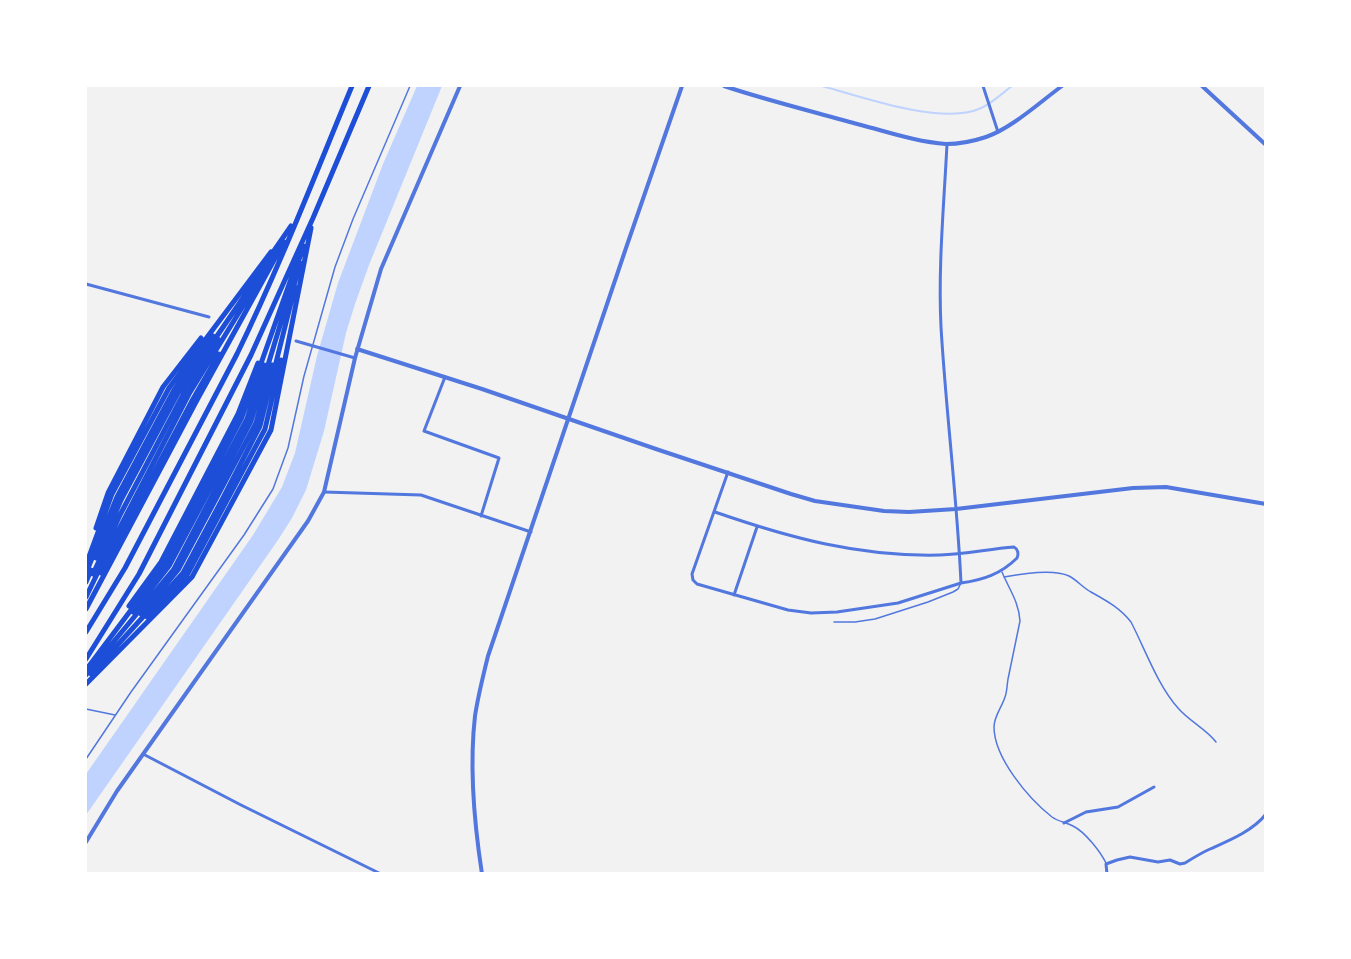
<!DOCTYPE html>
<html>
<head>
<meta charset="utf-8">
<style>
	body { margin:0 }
	#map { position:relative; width:1351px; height:959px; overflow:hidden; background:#f2f2f2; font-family:Mulish,sans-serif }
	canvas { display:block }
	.frame { position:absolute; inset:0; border:87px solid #fff; pointer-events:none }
</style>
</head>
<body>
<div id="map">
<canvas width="1351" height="959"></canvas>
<div class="frame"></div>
</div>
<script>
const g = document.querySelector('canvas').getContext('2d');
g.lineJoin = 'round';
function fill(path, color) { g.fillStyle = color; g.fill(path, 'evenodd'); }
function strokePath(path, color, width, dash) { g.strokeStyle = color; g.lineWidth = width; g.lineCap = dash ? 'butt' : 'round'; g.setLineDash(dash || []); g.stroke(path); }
fill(new Path2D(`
	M 417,86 L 442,86 L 369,265 L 355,304 L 346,333 L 324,431 L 306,490 L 292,518 L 278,540 L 86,815 L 86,774 L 253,535 L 282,487 L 295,453 L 317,356 L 338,283 L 383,164 Z`), '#bfd3fe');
strokePath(new Path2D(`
	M 822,86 C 863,97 932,122 973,111 C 988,107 1000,95 1012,86`), '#bfd3fe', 2);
strokePath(new Path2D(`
	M 1002,572 C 1009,589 1019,602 1020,621 C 1016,640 1012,660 1008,679 C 1007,685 1007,692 1005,697 C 1002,707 994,716 994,727 C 994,758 1029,799 1052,817 C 1059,822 1066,822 1073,826 C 1085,832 1100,851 1106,863
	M 1004,577 C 1020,574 1054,569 1069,576 C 1077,580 1083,588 1091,592 C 1107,601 1120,608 1131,622 C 1145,649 1158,686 1178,708 C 1189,721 1206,729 1216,742
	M 834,622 L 855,622 L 875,619 L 928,602 L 953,592 L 958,589 L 961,583
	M 86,709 L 115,715
	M 86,759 L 131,692 L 244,535 L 273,489 L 288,448 L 304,376 L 335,267 L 353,219 L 410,86`), '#5277de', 1.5);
strokePath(new Path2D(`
	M 983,86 L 998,132
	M 86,284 L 209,317
	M 296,341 L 355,358
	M 445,377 L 424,431 L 499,458 L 481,516
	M 728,472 L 692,574 L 693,580 L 697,584 L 788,610 L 811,613 L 837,612 L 898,603 L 961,583 C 957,497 946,412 941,327 C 938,267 944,204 947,144
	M 324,492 L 421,495 L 531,532
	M 715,512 C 790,538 860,557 940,555 C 965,554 989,549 1014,547 C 1018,549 1019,554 1017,558 C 1001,574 983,580 961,583
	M 734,595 L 757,527
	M 143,754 L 241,805 L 381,874
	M 1064,823 L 1086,812 L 1118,807 L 1154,787
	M 1107,874 L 1106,864 L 1117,860 L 1130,857 L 1158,862 L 1170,860 L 1180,864 L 1185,863 C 1193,858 1201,853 1210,849 C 1228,841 1253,831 1266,814`), '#5277de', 3);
strokePath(new Path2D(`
	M 724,86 C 769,101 815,112 861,125 C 888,132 917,142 946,144 C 959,144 974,141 986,137 C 1012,128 1040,102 1062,86
	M 1202,86 L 1266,145
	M 357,349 L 482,389 L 656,449 L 791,494 L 815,501 L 884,511 L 909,512 L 956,509 L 1133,488 L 1166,487 L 1266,504
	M 86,842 L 117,791 L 308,521 L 324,492 L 355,358 L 381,269 L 460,86
	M 482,874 C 474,822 469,768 475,716 C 478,696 483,676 488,656 L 626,248 L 682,86`), '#5277de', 4);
strokePath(new Path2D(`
	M 271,255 L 291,226
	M 297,265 L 304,246
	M 259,276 L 274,254
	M 293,289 L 300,263
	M 96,528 L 108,493 L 163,387 L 201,338
	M 96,558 L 121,500 L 178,393 L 258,276
	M 87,562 L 112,494 L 169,388 L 271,252
	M 86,573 L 117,497 L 174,390 L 213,336
	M 101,573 L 193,399 L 219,354
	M 93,574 L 120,515 L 185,391 L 218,339
	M 86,582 L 91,570
	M 86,597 L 114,539 L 189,394 L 262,275
	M 129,606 L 161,562 L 238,414 L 258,363
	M 86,609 L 197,400 L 284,242
	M 133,612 L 169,566 L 247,419 L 264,365
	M 141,614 L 178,570 L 218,495 L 256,423 L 272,365
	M 147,617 L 187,575 L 265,429 L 281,360
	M 86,632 L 125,568 L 237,354 C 280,266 315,175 352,86
	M 86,659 L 139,574 L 251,355 L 313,218 L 369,86
	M 86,670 L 164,566 L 242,417 L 297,262
	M 91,674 L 183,573 L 223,498 L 260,426 L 295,287
	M 86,675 L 174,569 L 251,421 L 292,286
	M 86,684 L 192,577 L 271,430 L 311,228`), '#1d4ed8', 5);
</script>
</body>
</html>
